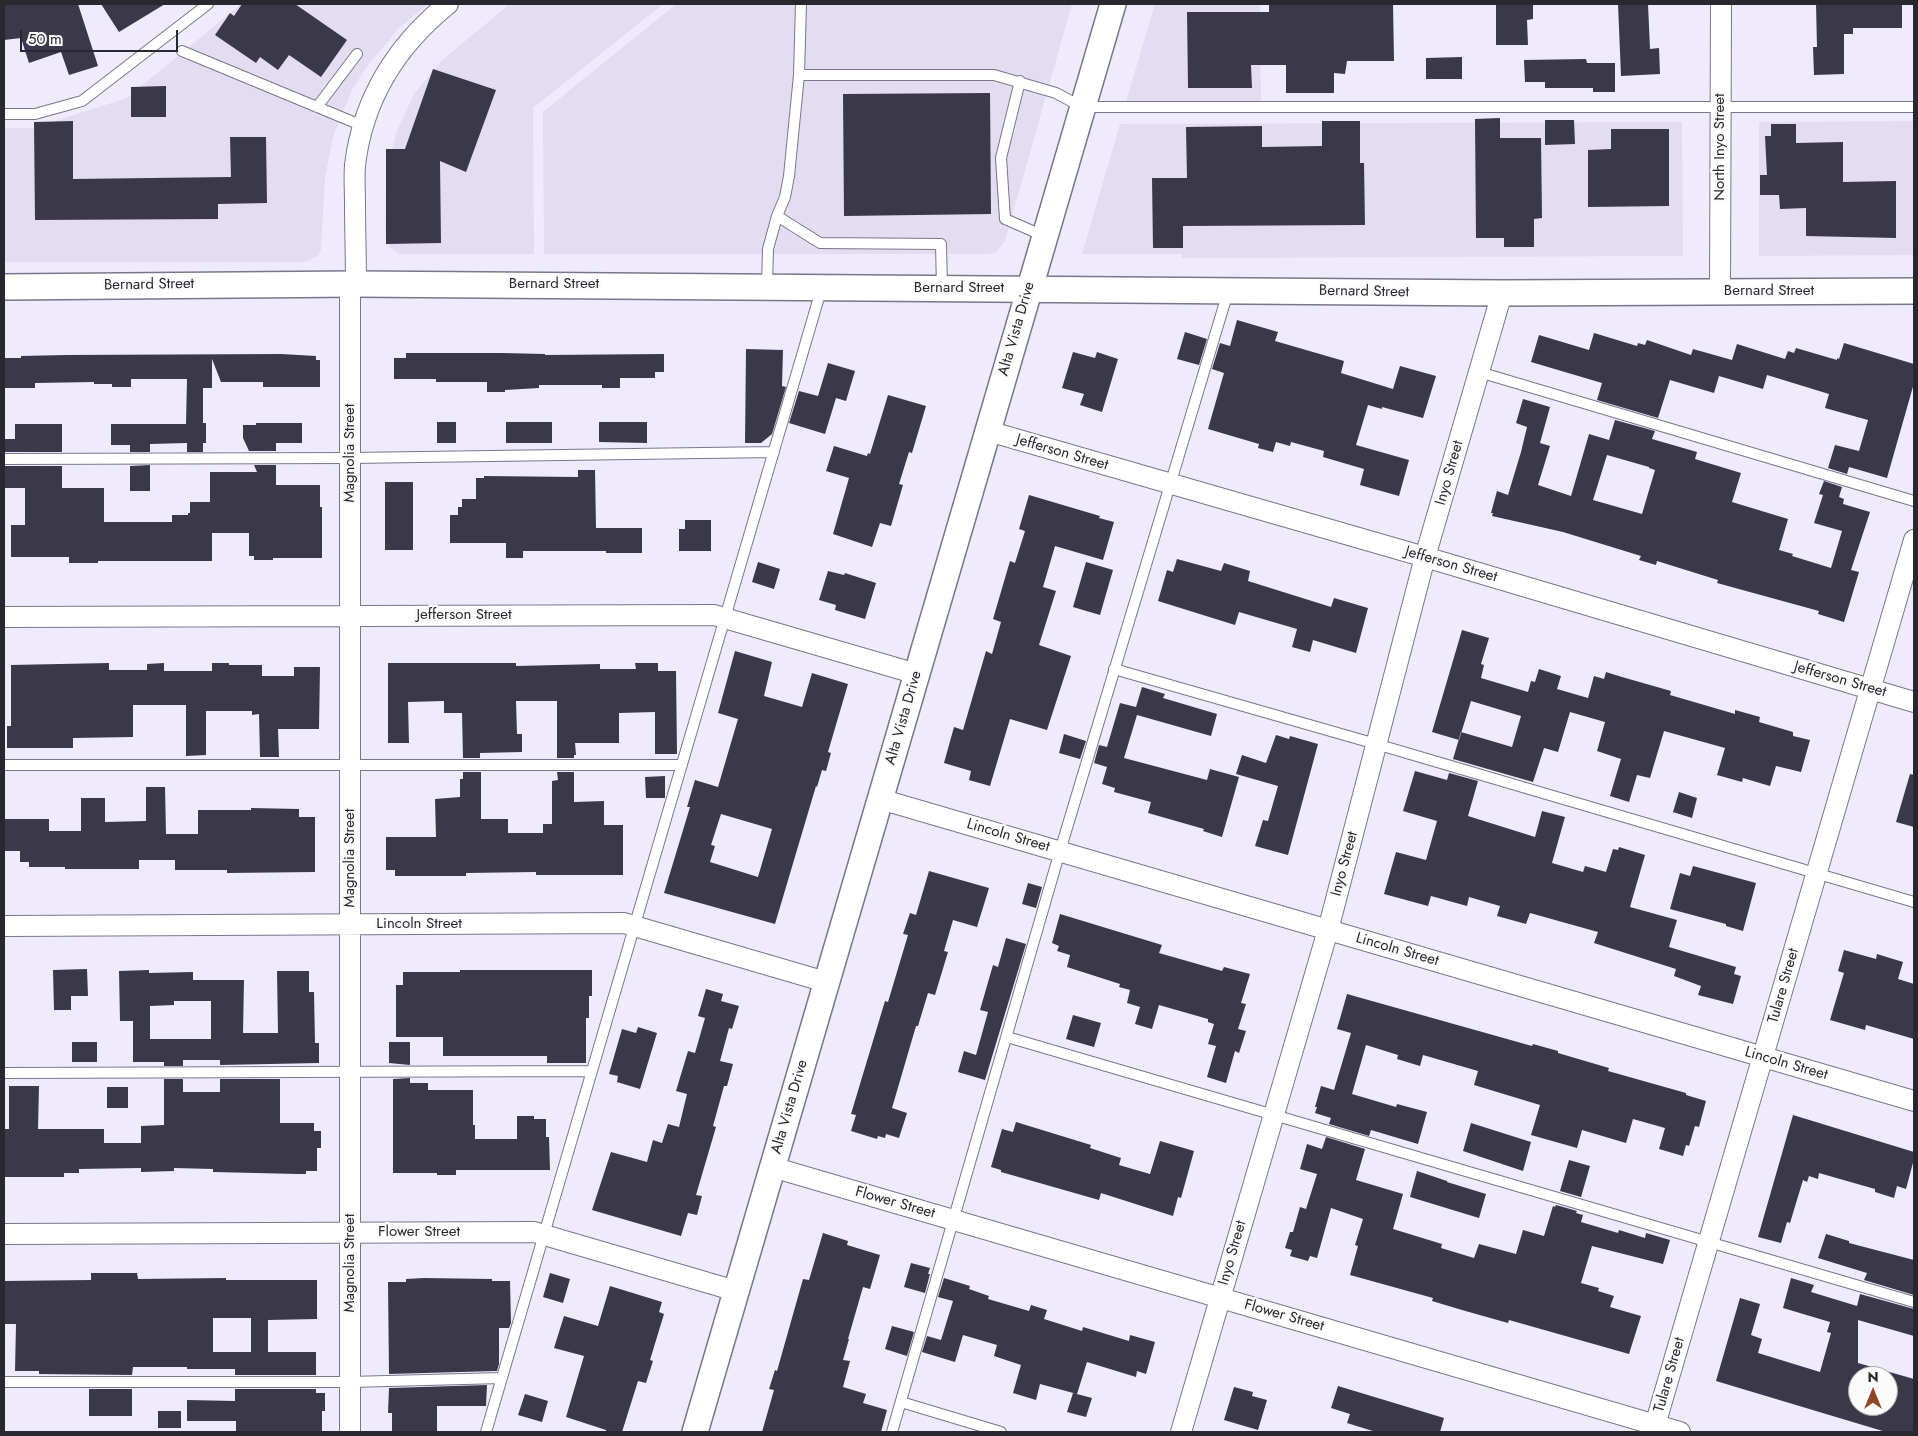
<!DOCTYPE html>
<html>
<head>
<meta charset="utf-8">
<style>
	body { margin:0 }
	#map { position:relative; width:1918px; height:1436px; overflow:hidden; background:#efebfd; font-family:Jost,sans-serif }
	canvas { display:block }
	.frame { position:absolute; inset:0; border:5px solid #292830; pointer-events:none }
	.north { position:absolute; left:1848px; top:1366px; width:50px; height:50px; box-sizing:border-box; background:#fbfbfb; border:1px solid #a7a7aa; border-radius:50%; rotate:0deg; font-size:14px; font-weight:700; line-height:20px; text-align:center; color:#292830 }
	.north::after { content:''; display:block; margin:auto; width:18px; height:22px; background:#8e4625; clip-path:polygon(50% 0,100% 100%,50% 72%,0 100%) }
	.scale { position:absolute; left:20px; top:30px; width:158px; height:22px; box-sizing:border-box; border:2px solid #292830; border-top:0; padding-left:6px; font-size:15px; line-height:18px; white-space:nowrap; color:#292830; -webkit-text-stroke:4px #fbfbfb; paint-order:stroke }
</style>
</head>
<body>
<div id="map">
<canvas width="1918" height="1436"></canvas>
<div class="frame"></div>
<div class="north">N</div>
<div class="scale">50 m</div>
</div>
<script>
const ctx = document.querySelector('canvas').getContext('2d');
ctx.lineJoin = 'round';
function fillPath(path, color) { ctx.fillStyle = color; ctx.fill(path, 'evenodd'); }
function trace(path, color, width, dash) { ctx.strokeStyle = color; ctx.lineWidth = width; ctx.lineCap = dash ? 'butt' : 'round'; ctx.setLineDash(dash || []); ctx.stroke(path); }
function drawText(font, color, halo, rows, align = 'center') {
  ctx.font = font + ' Jost,sans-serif'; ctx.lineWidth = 5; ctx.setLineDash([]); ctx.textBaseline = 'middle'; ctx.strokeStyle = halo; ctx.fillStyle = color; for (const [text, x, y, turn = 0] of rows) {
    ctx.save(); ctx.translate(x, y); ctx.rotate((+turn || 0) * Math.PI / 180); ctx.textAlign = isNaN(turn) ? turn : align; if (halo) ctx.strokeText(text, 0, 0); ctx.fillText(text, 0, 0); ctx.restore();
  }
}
fillPath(new Path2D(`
	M241,4H428L399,28L365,69L351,92L334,134L325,177L321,250L317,256L305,262H4V128H33L127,98Z
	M510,4H663L533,108L534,254H400L389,247L385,236L386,175L396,133L414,94L441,61Z
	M676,4H1072L1005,241L996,252L989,254H544L543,112Z
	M1155,4H1260L1261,104L1125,105Z
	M1914,121V255L1759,256V122Z
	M1682,122L1683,256L1182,258V254H1082L1120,124Z`), '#e4dcf1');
fillPath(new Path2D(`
	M4,4H78L98,66L69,75L61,52L29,63L21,38L4,40Z
	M101,4H165L119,32Z
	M242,4H295L347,40L321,77L289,55L278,70L260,57L256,63L215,35L230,13L234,16Z
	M1269,4H1393L1394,61H1347L1345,74L1334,73V93H1286V65H1251L1252,88H1188L1187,12H1269Z
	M1496,4H1533V19L1527,20L1528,45H1496Z
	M1618,4H1648L1650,49L1659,48L1660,74L1621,76Z
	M1816,4H1902V28H1853V34H1844V74L1814,75L1813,47H1817Z
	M1462,57V79H1426V58Z
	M1586,59L1587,63H1615V92H1593V88H1545V82H1525L1524,60Z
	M433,69L496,90L466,172L440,161L441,243L386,244V149H405Z
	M166,86V117H131V87Z
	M990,93L991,214L844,216L843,94Z
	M1500,118V138H1541L1542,218L1534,219V247H1504V238H1476L1475,119Z
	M1545,120H1574L1575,144L1545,145Z
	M73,121V179L231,177L230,137H266L267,203L218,204V219L35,220L34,122Z
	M1322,121H1360V163H1364L1365,225L1183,226V248H1153L1152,178H1187L1186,127L1262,126V147L1322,146Z
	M1771,124H1796V143L1843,142V182L1896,181V238L1806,236V208L1780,209L1779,195H1760V175H1767L1765,136H1771Z
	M1611,129H1669V206L1588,207V150L1611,149Z
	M1237,320L1278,332L1275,341L1344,361L1341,373L1393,389L1400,366L1436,376L1423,418L1382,407V409L1368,405L1356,445L1409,460L1399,496L1360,485L1364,469L1323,457L1324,451L1291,442L1290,446L1276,442L1273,452L1258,448L1259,444L1208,429L1224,373L1212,369L1220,343L1230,346Z
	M1185,332L1207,339L1199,365L1177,359Z
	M1594,333L1637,346L1638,343L1645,345L1647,340L1691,355L1693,349L1732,360L1737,344L1785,359L1788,351L1794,353L1796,348L1837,360V358L1839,359L1844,343L1914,364V383L1887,478L1849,467L1847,474L1828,468L1835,445L1859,451L1868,420L1825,408L1829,394L1767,375L1763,389L1719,376L1714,393L1670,380L1658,418L1597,400L1602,383L1531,362L1539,335L1589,350Z
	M746,349L783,350L782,386L786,387L772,434L761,443H745Z
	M1073,352L1095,358L1097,352L1118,359L1102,412L1080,405L1084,394L1062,388Z
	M406,353H502L545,354V355L664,354V372H655V378H620V388H602V385H539V388L505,390V392H487V382H436V379H394V358H406Z
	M281,354L316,356V360H320V387H263V382H221L212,359V388H203V423H206V443H203V452H187V443L150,444V452H130V445H111V424H186L187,379H131V387H112V384H94V382L35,383V388H4V358H21V356L66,355Z
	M828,363L855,371L846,401L836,398L825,434L789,423L799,391L818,396Z
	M888,395L926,406L912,453L909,452L899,484L903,485L891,526L880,523L872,547L833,534L849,478L826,471L834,446L867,456L868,453L870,454Z
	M1523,399L1550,407L1540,443L1550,446L1538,485L1571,496L1589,434L1609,440L1615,420L1655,431L1652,439L1697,452L1695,459L1741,473L1732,502L1788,519L1779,550L1793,554L1792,556L1831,568L1842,531L1814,523L1823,495L1819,494L1824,481L1842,487L1839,497L1844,499L1843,504L1870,512L1851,570L1859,572L1844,622L1818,614L1819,611L1717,583L1718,580L1657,561L1656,565L1639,560L1641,556L1563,532L1492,516L1493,513H1491L1497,491L1508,495L1521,452L1527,427L1516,423ZM1607,455L1649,467V468L1655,470L1642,514L1593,500Z
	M437,422H456V443H437Z
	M506,422H552V443H506Z
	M599,422H647V443L599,442Z
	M256,423H302V443H276V451H249L243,438V425H256Z
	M15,424H62V452H4V439H15Z
	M150,465V491H130V466Z
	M254,465H276V485H320V507H322V558H273V560H254V556H249V533H212V561H98V563H69V557H11V525H25V488H4V466H62V488H104V522H172V515H188V513H190V502H210V472H257Z
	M578,470H595L596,528H642V553H606V551H523V558H506V543H450V515H458V507H462V499H476V478H484V476L578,477Z
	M385,482H413V550H385Z
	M1029,495L1100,516L1099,518L1114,522L1103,560L1055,546L1043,587L1056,591L1039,645L1071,656L1047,730L1010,719L990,786L969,780L971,771L944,763L954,727L963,730L986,651L992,654L1001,622L993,619L1010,561L1015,563L1025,531L1019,529Z
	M685,520H711V551H679V529H685Z
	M1177,559L1221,571L1224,563L1250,571L1248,581L1331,607L1334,598L1368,608L1356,653L1313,640L1310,652L1292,647L1297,629L1239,612L1235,625L1158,601L1167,570L1173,572Z
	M758,562L780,569L774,589L752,582Z
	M1086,562L1113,570L1100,615L1073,607Z
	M828,571L844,575L845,573L876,583L865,619L835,610L836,605L819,600Z
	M1462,630L1489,638L1481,664L1484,665L1481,678L1528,692L1531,681L1535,682L1539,669L1561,676L1557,689L1588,698L1594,676L1604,679L1606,672L1622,677L1671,691L1670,695L1735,714V710L1760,717L1759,722L1793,732V736L1810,740L1801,772L1776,766L1770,786L1743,778L1742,782L1717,775L1725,748L1664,731L1650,778L1637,775L1629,802L1610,796L1621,759L1597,751L1605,722L1570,712L1558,752L1544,748L1533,782L1453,759L1461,732L1512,747L1521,716L1471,701L1459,740L1432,732Z
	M735,651L772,662L764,696L802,707L812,673L848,684L828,752L831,753L826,771L822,770L817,787L816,786L775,924L664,893L690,807H687L695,780L718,787L738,719L718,713ZM721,814L772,829L758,877L710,862L715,846L711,845Z
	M109,663V670H147V664L164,663V671H212V663H229V665H262V676H294V667H320L319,729H278L279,757H260L259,714L252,715V711H206V755L186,756V705H133V737L73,738V748H7V726H11V665Z
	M388,663H516V666L600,664V669H636L635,663H658V671H676L677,754H655V712L619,713V743H575L576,755H574V758H557V701H516L517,734H522V752L480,753V758H463L462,713H444V701L408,702L409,743H388Z
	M1142,687L1165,694L1163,698L1217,714L1211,736L1137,715L1124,758L1207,780L1210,769L1239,777L1222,837L1203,831L1204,829L1148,813L1151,802L1114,792L1115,788L1102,784L1107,767L1094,763L1099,745L1107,747L1120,703L1136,707Z
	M1064,734L1086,741L1080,759L1059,753Z
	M1276,735L1289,739L1290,736L1318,744L1288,855L1255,846L1263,820L1268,821L1278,786L1236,774L1242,755L1266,763Z
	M1415,771L1447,780L1449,773L1478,781L1468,816L1535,837L1542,811L1565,817L1552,863L1583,872L1585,866L1606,872L1613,849L1618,850L1619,847L1645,855L1630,907L1677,920L1669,947L1736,967L1734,974L1741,976L1733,1004L1698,995L1701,986L1674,976L1676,969L1594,943L1598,932L1530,913L1526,924L1497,916L1500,906L1469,897L1467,906L1431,896L1428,906L1384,894L1396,852L1426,860L1437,821L1403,811Z
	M463,772H481V819H508V833H543V824H552V781L558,780L557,772H574V802L604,801V825H623V875H536V872L466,873V876H395V870H386V837H436L435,799L460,797V779H463Z
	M1910,774L1914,775V827L1896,822Z
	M665,776V798H646L645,777Z
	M146,787H165L166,834H198V810H251V808L299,809V817H315V872L227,873V870H175V860H139V869H65V867H29V862H20V851H4V819H49V831H81V798H105V822L146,821Z
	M1679,792L1697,798L1692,818L1673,812Z
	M1693,866L1756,883L1743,931L1726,926V924L1670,909L1680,873L1690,876Z
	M929,871L989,888L977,927L953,920L944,951L948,952L935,995L928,993L918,1026H916L892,1108L907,1113L899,1138L886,1134L885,1138L878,1136L877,1139L851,1131L856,1115L851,1114L885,1001L888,1002L908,935L903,934L910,913L916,915Z
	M1028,883L1042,887L1036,908L1022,904Z
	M1060,914L1162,945L1159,953L1222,971L1224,967L1250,974L1241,1003L1246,1004L1238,1029L1246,1031L1239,1053L1235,1051L1226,1083L1207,1077L1216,1046L1208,1044L1214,1024L1208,1022V1019L1159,1005L1152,1029L1135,1024L1140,1007L1127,1003L1130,990L1119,987L1120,984L1067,967L1070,955L1057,951L1059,946L1052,943Z
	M1006,938L1026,944L985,1080L958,1072L964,1051L976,1055L988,1012L980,1010L993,965L998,967Z
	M1844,950L1876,959L1877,954L1903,962L1898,979L1914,984V1039L1866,1025L1865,1030L1830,1020L1844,973L1838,971Z
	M87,969L88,996H71V1010H54L53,970Z
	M149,970V973L193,972V980H244L243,1033H278L277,971H309V992H314L315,1043H319V1063L220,1065V1060H183V1066H164V1062H133V1021H120L119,971ZM174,1001H211V1039H150V1006L174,1005Z
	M460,970H592V996H589V1018H586V1063H547V1056H443V1037H396V985H403V972H460Z
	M706,989L723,994L721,1001L739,1006L732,1029L729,1028L720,1061L733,1064L727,1086H724L713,1126L716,1127L696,1195L702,1196L697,1215L688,1213L681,1236L592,1210L611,1152L647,1162L653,1140L662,1143L668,1124L679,1127L687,1094L676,1091L688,1051L695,1053L705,1018L698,1016Z
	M1347,994L1532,1046L1533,1044L1558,1051V1053L1609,1068L1608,1071L1686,1093V1095L1706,1101L1699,1127L1695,1126L1689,1146L1686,1145L1683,1156L1659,1149L1665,1128L1633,1119L1626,1143L1582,1130L1577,1148L1531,1135L1540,1105L1474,1085L1478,1071L1423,1055L1420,1066L1397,1059L1398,1055L1366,1045L1352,1094L1396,1107L1397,1104L1427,1112L1418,1144L1371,1130L1369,1136L1329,1124L1331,1118L1315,1113L1317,1107H1315L1321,1086L1334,1090L1351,1033L1337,1029Z
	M1073,1015L1101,1023L1094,1047L1066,1039Z
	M638,1027L657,1033L640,1089L617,1082L618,1076L609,1074L622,1029L636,1033Z
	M72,1042H97V1062H72Z
	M389,1042H410V1065L389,1063Z
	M410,1078V1083H428V1090H473V1125H475V1139H517V1116H534V1119H546V1137H549L550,1170H456V1175H437V1173H393V1079Z
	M164,1079H183V1092H220V1079H280V1123H314V1131H321V1148H317V1171H306V1174H298L213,1172V1169L174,1168V1171L141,1172V1168L79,1169V1173H64V1177H4V1129H9V1086H39L38,1129H104V1143H141V1126L164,1125Z
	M107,1087H128V1108H107Z
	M1793,1115L1914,1152V1159L1906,1189L1897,1186L1894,1198L1875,1192V1189L1819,1173L1818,1179L1809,1176L1807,1182L1803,1180L1790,1223L1787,1222L1781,1243L1758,1237Z
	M1016,1122L1091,1145L1090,1148L1121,1158L1119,1165L1150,1174L1160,1141L1194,1151L1181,1198L1178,1197L1173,1216L1101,1193L1099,1200L1001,1172V1170L991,1167L1002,1129L1013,1132Z
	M1471,1123L1531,1142L1523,1171L1463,1151Z
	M1326,1137L1365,1149L1356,1180L1403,1194L1393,1229L1442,1244L1441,1248L1474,1258L1479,1244L1516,1254L1523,1230L1544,1236L1553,1206L1555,1207L1556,1205L1577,1211L1576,1213L1583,1215L1581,1222L1618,1233L1619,1230L1645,1238L1646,1233L1670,1240L1663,1264L1592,1246L1581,1283L1599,1288L1598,1291L1614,1296L1610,1307L1641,1316L1629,1354L1509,1320L1508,1323L1462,1310L1432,1301L1433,1298L1350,1275L1358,1246L1355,1245L1363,1219L1331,1208L1317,1258L1310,1256L1308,1261L1290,1256L1292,1250L1285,1248L1290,1232H1293L1300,1207L1306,1209L1317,1174L1300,1169L1307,1144L1322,1149Z
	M1569,1160L1590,1166L1581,1197L1560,1191Z
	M1417,1171L1447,1181V1182L1486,1194L1479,1218L1410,1197Z
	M823,1233L848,1241L847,1245L880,1255L870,1289L863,1287L848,1339H849L843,1360L850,1361L843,1387L866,1394L863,1403L887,1410L881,1432H762L774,1390L769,1389L775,1370L777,1371L803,1279L809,1280Z
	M1826,1234L1849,1241V1243L1914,1260V1295L1864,1280L1867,1273L1818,1258Z
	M911,1263L930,1268L928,1274H930L925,1293L904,1287Z
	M91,1273H137L138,1279L226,1278V1280H317V1319L268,1320V1352H316V1375H235V1369H187V1367H133L132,1375L39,1374V1371H15L16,1324H4V1281L91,1280ZM213,1318H251V1352H213Z
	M550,1273L570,1279L563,1303L543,1297Z
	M424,1278L492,1279V1281H510L511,1323L509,1328H499V1364L497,1371L389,1374L388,1282H406V1279Z
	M944,1278L970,1286L969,1289L989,1296L988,1299L1029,1311L1031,1305L1047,1310L1044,1319L1082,1331L1083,1327L1129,1341L1130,1335L1155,1342L1146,1374L1137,1371L1136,1377L1087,1362L1077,1394L1040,1384L1036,1400L1013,1393L1021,1365L994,1356L997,1345L963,1335L955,1362L922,1352L927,1336L941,1340L953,1301L938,1297Z
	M1791,1278L1814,1285L1811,1292L1857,1306L1860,1294L1914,1309V1336L1858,1320V1363L1914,1379V1432H1886L1716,1381L1740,1298L1760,1304L1751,1335L1762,1339L1758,1353L1820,1372L1831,1333L1827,1332L1830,1322L1783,1308ZM1858,1376H1888V1406H1858Z
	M610,1286L662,1302L659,1312L664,1314L650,1360L653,1361L646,1383L638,1381L622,1432H606V1430L566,1417L584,1356L554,1348L564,1316L598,1326Z
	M892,1326L914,1332L907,1356L885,1349Z
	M487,1385L486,1406H437V1432H392V1413H388L389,1388Z
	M1338,1386L1444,1418L1440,1432H1376L1347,1423L1350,1414L1331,1408Z
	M1234,1387L1253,1392L1252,1396L1267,1400L1258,1430L1224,1420Z
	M89,1389H132V1416H89Z
	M235,1389H316V1393H325V1411H322V1432H236V1421H187V1400L235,1401Z
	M1073,1393L1092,1398L1086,1417L1067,1412Z
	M525,1394L548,1401L542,1422L518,1415Z
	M158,1411H181V1428H158Z`), '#3b384a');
const service = new Path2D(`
	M182,51L363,126
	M799,75L801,4
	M1020,81L1001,158L1005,219L1044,236
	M317,107L357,54
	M4,114H35L82,101L208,4
	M777,216L820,243L941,244L942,288
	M767,286L768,249L777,216L785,197L789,176L799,75H994L1056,93L1082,107H1914
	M1479,372L1914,501
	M4,459L350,458L774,452
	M1114,669L1376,744L1914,902
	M4,765H682
	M1007,1037L1914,1302
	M4,1073L592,1071
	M4,1382H350L502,1378
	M901,1402L1001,1432
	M486,1432L822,287
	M892,1432L1060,851L1228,292`);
const minor = new Path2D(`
	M350,284V1432
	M356,284C356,257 355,230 355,203C355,190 354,177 355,165C363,99 397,45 448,4
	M1720,291L1721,4
	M988,431L1425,557L1914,702
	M4,617L714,615L917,674
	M880,799L1914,1101
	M4,926L624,923L826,982
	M772,1167L1680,1432
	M4,1234L534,1232L736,1291
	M1181,1432L1328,930L1425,557L1502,293
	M1653,1432L1914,540`);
const tertiary = new Path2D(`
	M4,287L356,284L1502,293L1914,291
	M695,1432L1113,4`);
trace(service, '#7a7689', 12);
trace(minor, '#7a7689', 22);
trace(tertiary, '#7a7689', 28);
trace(service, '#fff', 10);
trace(minor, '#fff', 20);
trace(tertiary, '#fff', 25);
drawText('15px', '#292830', '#fbfbfb', [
	["North Inyo Street",1720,147,-90],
	["Bernard Street",554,284],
	["Bernard Street",149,285,-1],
	["Bernard Street",959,288],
	["Bernard Street",1769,291],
	["Bernard Street",1364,292,1],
	["Alta Vista Drive",1017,329,-74],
	["Magnolia Street",350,453,-90],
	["Jefferson Street",1062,453,16],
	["Inyo Street",1450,473,-74],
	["Jefferson Street",1451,565,16],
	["Jefferson Street",464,615],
	["Jefferson Street",1840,680,16],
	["Alta Vista Drive",904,718,-74],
	["Lincoln Street",1008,836,16],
	["Magnolia Street",350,858,-90],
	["Inyo Street",1345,864,-75],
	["Lincoln Street",419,924],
	["Lincoln Street",1397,950,16],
	["Tulare Street",1784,986,-74],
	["Lincoln Street",1786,1064,16],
	["Alta Vista Drive",790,1107,-74],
	["Flower Street",895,1203,16],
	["Flower Street",419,1232],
	["Inyo Street",1233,1253,-74],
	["Magnolia Street",350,1263,-90],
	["Flower Street",1284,1316,16],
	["Tulare Street",1670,1375,-74]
]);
</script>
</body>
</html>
